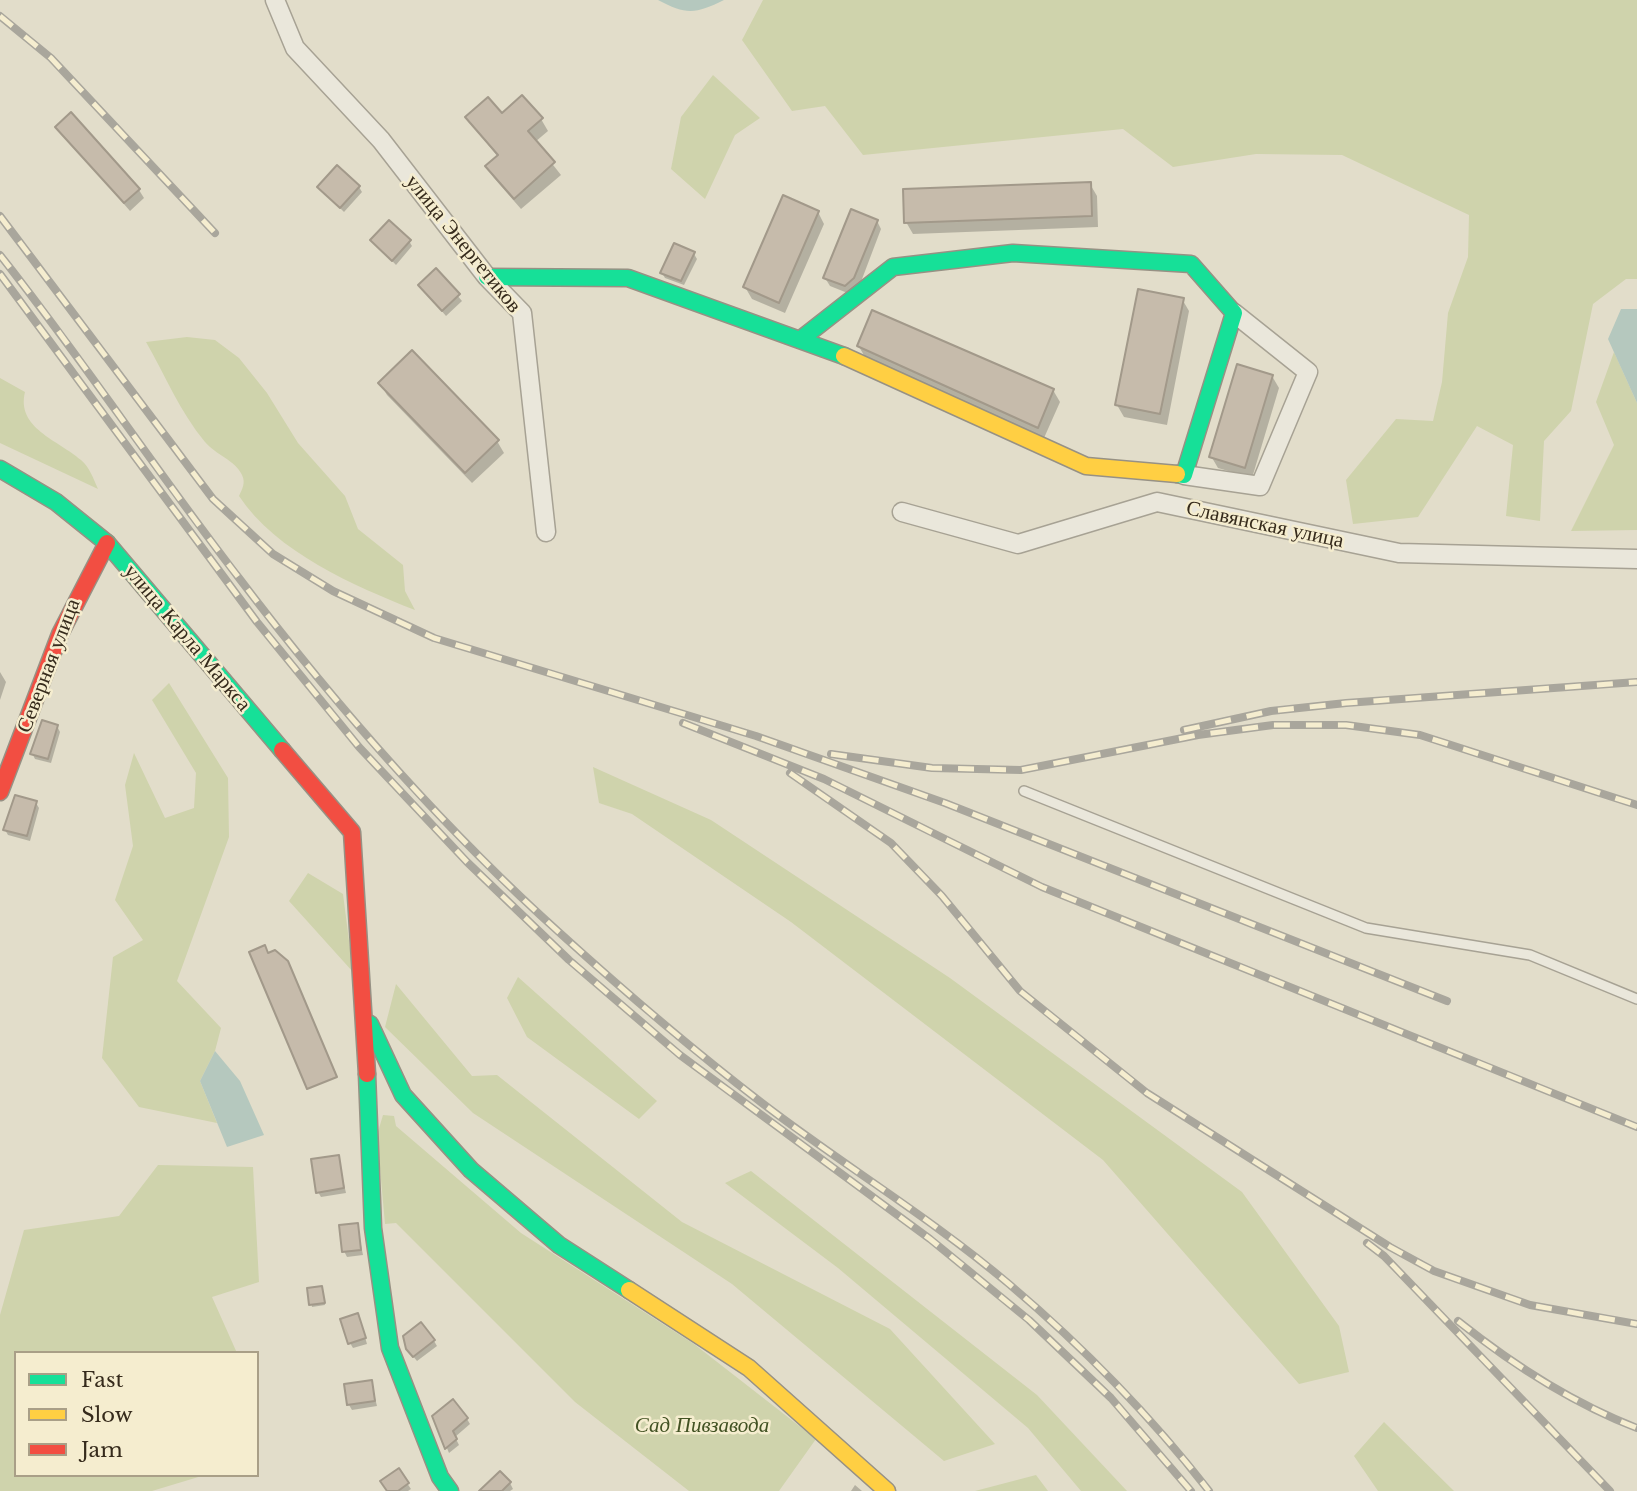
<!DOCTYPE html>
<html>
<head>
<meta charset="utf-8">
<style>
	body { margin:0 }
	#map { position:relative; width:1637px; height:1491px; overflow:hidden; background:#e2ddca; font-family:"Libre Baskerville",serif }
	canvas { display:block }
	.legend { position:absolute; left:14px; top:1351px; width:245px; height:126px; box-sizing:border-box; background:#f5edcf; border:2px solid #a99f87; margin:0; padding:9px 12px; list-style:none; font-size:21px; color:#362b1c }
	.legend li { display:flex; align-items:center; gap:14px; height:35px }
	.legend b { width:35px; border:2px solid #a99f87 }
</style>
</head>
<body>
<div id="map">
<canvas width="1637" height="1491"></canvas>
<ul class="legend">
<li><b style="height:9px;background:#16e098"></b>Fast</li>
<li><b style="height:9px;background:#ffcf43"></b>Slow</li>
<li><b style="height:9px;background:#f24e42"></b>Jam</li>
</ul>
</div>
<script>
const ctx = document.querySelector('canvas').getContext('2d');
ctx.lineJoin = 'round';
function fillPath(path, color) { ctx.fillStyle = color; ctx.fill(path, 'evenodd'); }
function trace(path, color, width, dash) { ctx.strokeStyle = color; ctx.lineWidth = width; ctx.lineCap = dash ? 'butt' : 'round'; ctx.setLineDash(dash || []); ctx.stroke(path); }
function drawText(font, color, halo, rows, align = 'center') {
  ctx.font = font + ' "Libre Baskerville",serif'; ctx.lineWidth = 5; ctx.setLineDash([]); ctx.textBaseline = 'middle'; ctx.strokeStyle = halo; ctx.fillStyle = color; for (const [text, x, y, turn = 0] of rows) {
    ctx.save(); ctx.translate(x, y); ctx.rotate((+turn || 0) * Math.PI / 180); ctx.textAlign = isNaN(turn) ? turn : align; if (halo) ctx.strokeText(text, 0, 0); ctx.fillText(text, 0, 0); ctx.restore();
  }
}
fillPath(new Path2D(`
	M763,0H1637V279H1626L1593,304L1571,411L1544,441L1540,521L1506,516L1513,445L1477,426L1418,517L1353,524L1346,480L1396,419L1433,421L1442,382L1448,313L1468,257L1469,215L1342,155L1256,154L1173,167L1123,129L863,155L825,106L792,111L742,40Z
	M713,75L760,118L735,135L705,199L671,169L681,117Z
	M187,337L215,340L239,358L267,393L298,443L345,496L358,529L403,565L405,591L415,610C354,586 276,552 239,496C242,489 246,483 242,475C235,460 216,455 205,442C180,412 165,375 146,342Z
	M1614,352L1637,403V530L1571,531L1614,445L1596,402Z
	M0,378L25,392C16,428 58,440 81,460C90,468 93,478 98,489L0,443Z
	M169,683L228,778L229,837L177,981L221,1028L215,1051L200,1081L217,1123L139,1107L102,1058L113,957L143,940L115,900L133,846L125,785L134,753L165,818L194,808L196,773L152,700Z
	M593,767L711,820L950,978L1242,1192L1339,1326L1349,1372L1299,1384L1103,1160L791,922L632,814L599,803Z
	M308,873L343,894L353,972L289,901Z
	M518,977L657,1101L639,1119L527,1037L507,998Z
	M396,984L472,1076L497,1075L682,1222L890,1329L995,1444L944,1461L732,1284L473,1113L385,1027Z
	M383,1115L394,1116L396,1126L521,1233L694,1344L816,1439L779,1491H689L575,1402L396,1223L385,1224L377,1135Z
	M158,1165L253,1167L259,1282L212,1297L237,1353H16V1475H205L152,1491H0V1315L24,1230L119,1216Z
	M751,1171L1037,1395L1127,1491H1081L1028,1428L838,1268L725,1183Z
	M1384,1422L1454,1491H1378L1354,1456Z
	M1036,1475L1048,1491H975Z`), '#cfd3ac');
fillPath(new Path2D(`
	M658,0H724C696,14 686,15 658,0Z
	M1621,309H1637V403L1608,339Z
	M215,1051L240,1081L264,1135L227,1147L200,1081Z`), '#b5c8be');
fillPath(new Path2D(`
	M502,115L541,119L548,131L535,142L561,175L521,209L494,178L487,167L498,157L467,118Z
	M57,127L139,190L144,198L130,211Z
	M1090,184L1097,196L1098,227L913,234L906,222Z
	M359,187L362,192L344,212L320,188Z
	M818,212L824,224L785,313L752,299L745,287Z
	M877,221L881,229L859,287L850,294L830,286L825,278Z
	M372,240L409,241L412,246L396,265Z
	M694,254L697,259L684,285L665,278L662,273Z
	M436,270L462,301L446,316L420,286Z
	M1182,299L1189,311L1167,425L1124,417L1117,405Z
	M858,345L1053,390L1060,402L1044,438L865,357Z
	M1272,376L1279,388L1252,478L1218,468L1211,456Z
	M380,383L497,441L504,453L472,483L387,395Z
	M0,672L6,682L0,700Z
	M57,726L60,732L51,763L35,759L32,753Z
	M36,803L39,808L30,841L8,835L5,830Z
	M338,1157L346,1193L321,1197L318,1192Z
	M357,1225L363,1255L347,1257L344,1251Z
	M309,1289H322L325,1305L312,1307Z
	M360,1320L367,1344L353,1348L350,1343Z
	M434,1341L437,1346L417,1361L412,1355Z
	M371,1382L377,1406L352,1410L349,1405Z
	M434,1417L467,1419L470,1424L455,1437L459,1445L449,1453Z
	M398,1470L411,1489L408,1491H389Z
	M510,1483L513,1489L510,1491H487Z
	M855,1485L862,1491H851Z`), '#0003');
const building = new Path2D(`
	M522,95L543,118L528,131L555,162L514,199L485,166L498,155L465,117L488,97L502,113Z
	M71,112L140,189L124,203L55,127Z
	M337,165L360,186L340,208L317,187Z
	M1091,182L1092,216L904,223L903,189Z
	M783,195L819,211L779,303L743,287Z
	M851,209L878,220L854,278L845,286L823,278Z
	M389,220L411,240L392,261L370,240Z
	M674,243L695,252L681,281L660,273Z
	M436,268L460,294L442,311L418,285Z
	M1138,289L1184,298L1160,414L1115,405Z
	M872,310L1054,389L1038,428L857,346Z
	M412,350L499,440L465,473L378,383Z
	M1237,364L1273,375L1245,468L1209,457Z
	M42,720L58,725L48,759L30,754Z
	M15,795L37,801L27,836L3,830Z
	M265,945L268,953L275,950L288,961L337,1077L307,1089L249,952Z
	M339,1155L344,1188L316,1193L311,1159Z
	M358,1223L361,1250L342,1252L339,1225Z
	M322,1286L325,1303L309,1305L307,1288Z
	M358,1313L366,1338L348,1344L340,1319Z
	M421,1322L435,1340L413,1357L406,1349L403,1336Z
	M372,1380L375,1401L347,1405L344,1384Z
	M453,1399L468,1418L453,1431L457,1439L445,1449L432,1416Z
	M399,1468L409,1483L398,1491H387L380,1481Z
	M500,1471L511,1482L502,1491H479Z`);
fillPath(building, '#c6bbab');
trace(building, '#a2998a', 2);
const lane = new Path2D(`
	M1024,791L1366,928L1530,955L1637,999`);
const street = new Path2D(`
	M275,0L295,48L381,140L487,277L522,313L546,532
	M1184,475L1260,486L1308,372L1234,313
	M902,512L1018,544L1157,502L1399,553L1637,559`);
const fast = new Path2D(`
	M487,277L628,278L844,356
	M801,339L893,267L1013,253L1191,264L1234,313L1184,475L1177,474
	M0,469L56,502L107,543L282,750
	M370,1024L403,1095L471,1170L559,1245L629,1290
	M367,1074L373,1228L390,1348L440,1477L450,1491`);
const slow = new Path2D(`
	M844,356L1086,466L1177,474
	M629,1290L749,1368L887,1491`);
const jam = new Path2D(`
	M282,750L352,832L367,1074
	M0,792L60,634L107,543`);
trace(lane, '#a7a294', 12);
trace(street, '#a7a294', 21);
trace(fast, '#979184', 19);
trace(slow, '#979184', 19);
trace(jam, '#979184', 19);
trace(lane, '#eae7db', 9);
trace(street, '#eae7db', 18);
trace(fast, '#16e098', 16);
trace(slow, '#ffcf43', 16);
trace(jam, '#f24e42', 16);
const rail = new Path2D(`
	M0,16L51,58L215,233
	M0,216L213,499L273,554L333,591L434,638L756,736L945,803L1447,1001
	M0,255C83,360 157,472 239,578C336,706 442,827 561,934C626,993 693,1050 762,1103C843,1165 931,1218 1009,1284C1082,1346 1150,1415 1209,1491
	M0,274L257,622L359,747L467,862L569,960L680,1055L930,1239L1029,1320L1111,1398L1191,1491
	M683,723L824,779L1042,887L1637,1127
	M1184,730L1271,711L1346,703L1637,682
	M831,754L932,768L1021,770L1198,735L1273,725H1346L1420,735L1637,805
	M790,773L891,843L942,896L1020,991L1147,1093L1390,1247L1434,1271L1530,1305L1637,1324
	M1367,1243L1384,1256L1610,1491
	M1458,1321C1512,1364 1572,1403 1637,1428`);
trace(rail, '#a9a69c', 8);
trace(rail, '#f5edcf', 5, [16]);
drawText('21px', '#362b1c', '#f5edcf', [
	["улица Энергетиков",463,244,51],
	["Славянская улица",1265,525,12],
	["улица Карла Маркса",187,638,50],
	["Северная улица",49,666,-69]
]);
drawText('italic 21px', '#425223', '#f5edcf', [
	["Сад Пивзавода",702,1426]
]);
</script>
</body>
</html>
